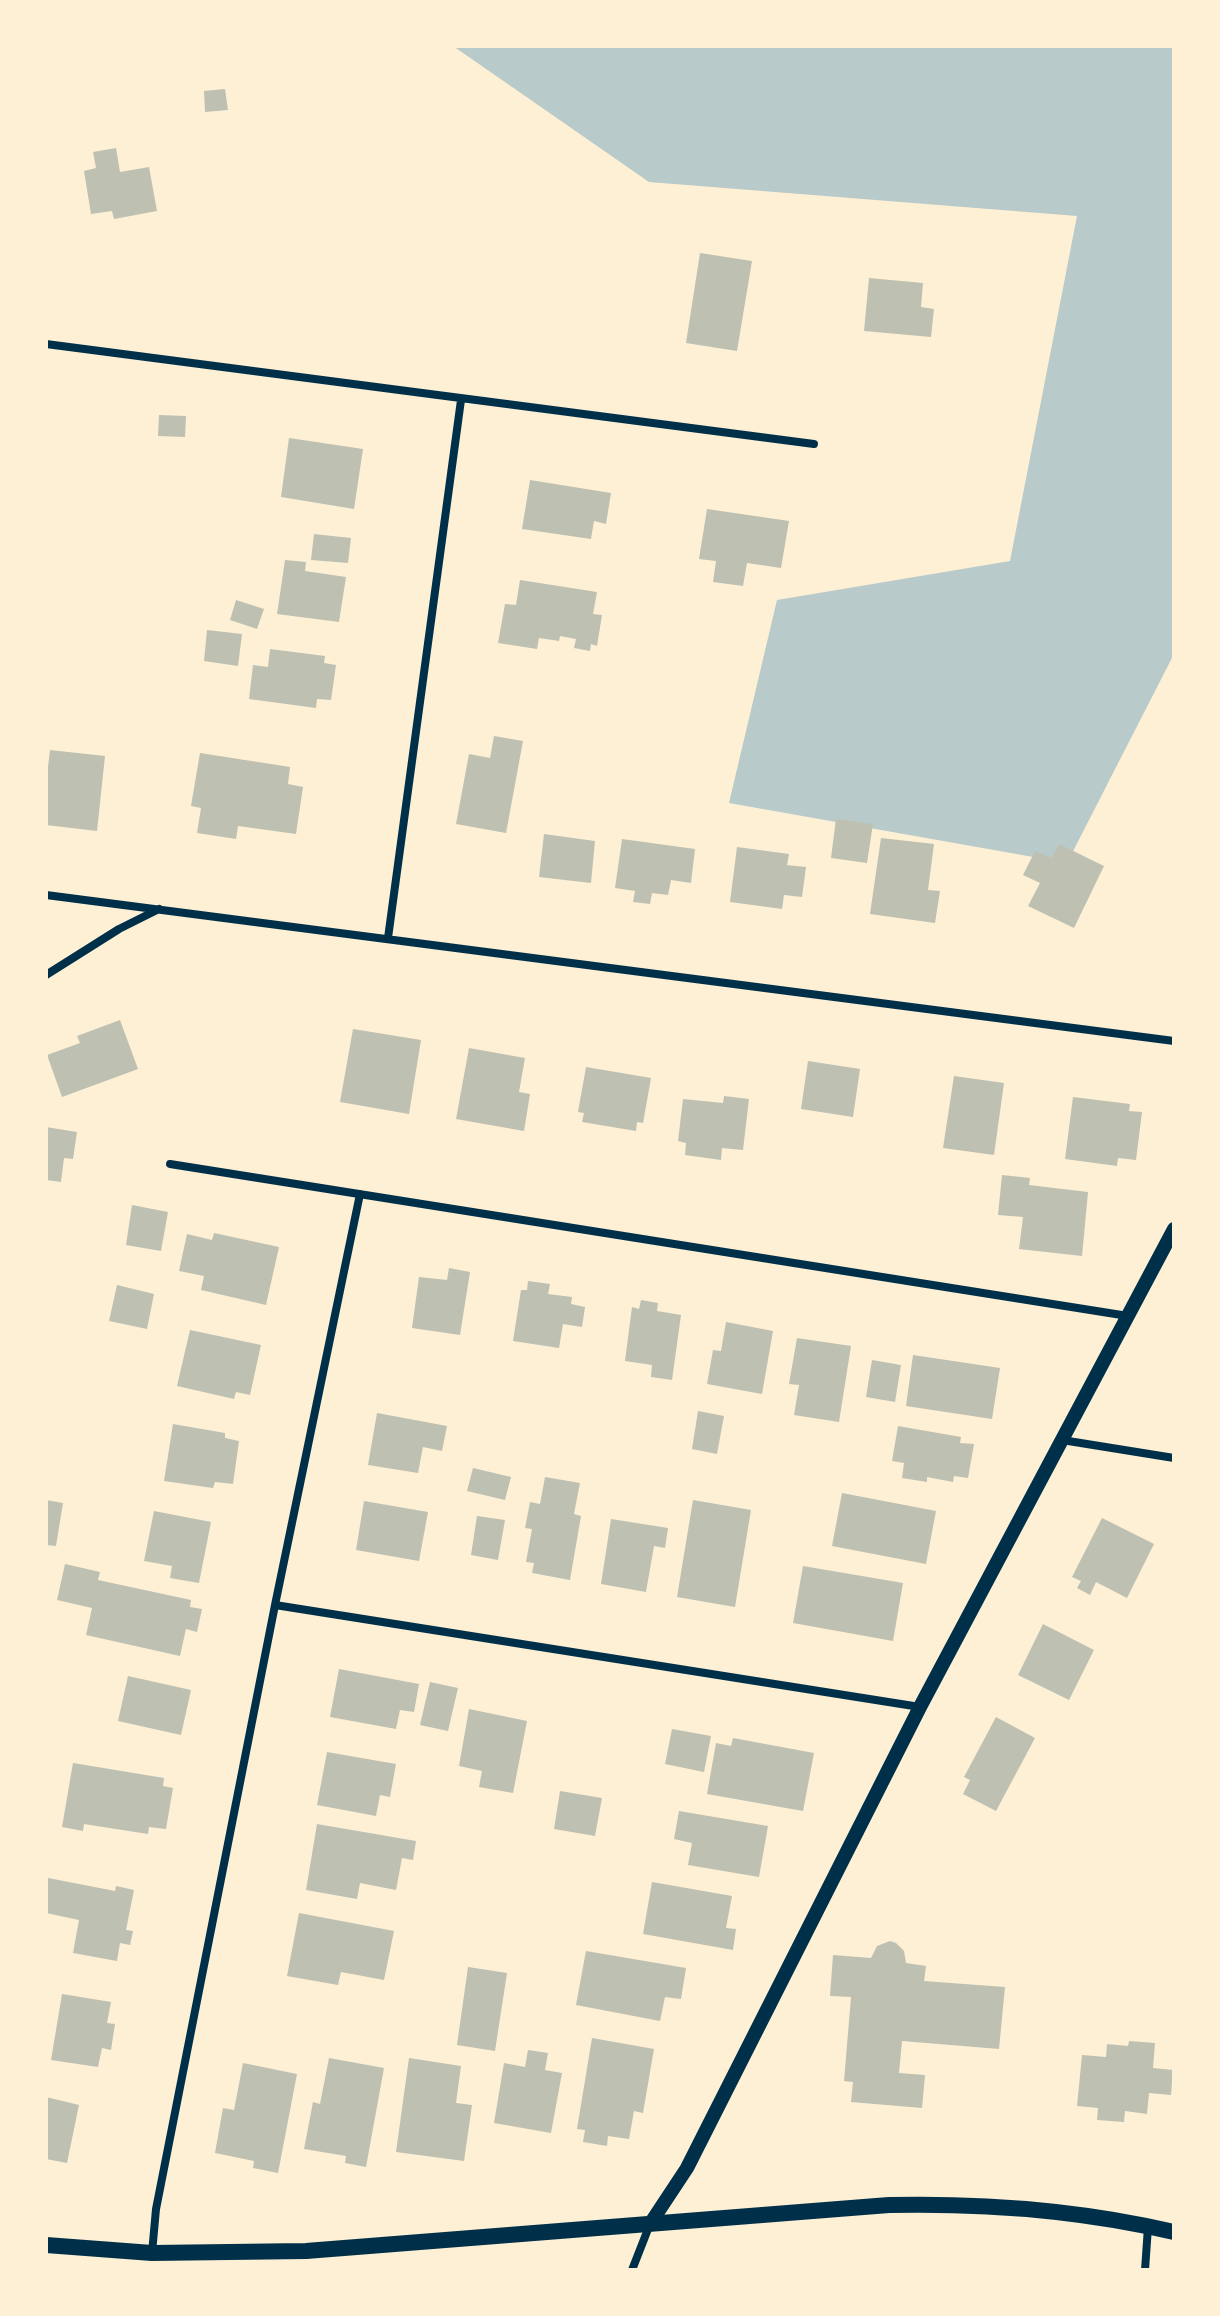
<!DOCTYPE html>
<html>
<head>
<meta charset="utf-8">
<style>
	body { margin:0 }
	#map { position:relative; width:1220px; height:2316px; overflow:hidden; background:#fdf0d5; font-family:Lato,sans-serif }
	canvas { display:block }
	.frame { position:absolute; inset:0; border:48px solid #fdf0d5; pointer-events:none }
</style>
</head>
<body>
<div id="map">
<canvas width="1220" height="2316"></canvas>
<div class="frame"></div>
</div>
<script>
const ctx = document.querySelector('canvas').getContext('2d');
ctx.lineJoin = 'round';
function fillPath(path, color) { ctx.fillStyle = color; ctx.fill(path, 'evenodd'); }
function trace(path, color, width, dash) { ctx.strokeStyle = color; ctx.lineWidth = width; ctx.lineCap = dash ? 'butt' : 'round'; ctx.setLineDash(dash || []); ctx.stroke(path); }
fillPath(new Path2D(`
	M453,46H1174V654L1067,863L729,803L777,600L1010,561L1077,216L649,182Z`), '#b9caca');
fillPath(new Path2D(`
	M225,89L228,110L205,112L204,91Z
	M116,148L120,172L149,167L157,211L114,219L112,211L91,214L84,171L96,168L93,152Z
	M700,253L752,261L737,351L686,343Z
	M869,278L923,283L921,307L934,309L931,337L864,331Z
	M159,415L186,416L185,437L158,436Z
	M289,438L363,449L354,509L281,497Z
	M530,480L611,493L606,524L594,521L591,539L522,529Z
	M707,509L789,521L781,568L747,563L743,586L713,582L716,561L699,559Z
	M314,534L351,538L348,563L311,560Z
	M285,560L306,562L305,571L346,577L339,622L277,614Z
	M520,580L597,592L593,614L602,615L597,646L591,644L590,651L574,648L576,639L560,636L559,641L539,638L537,649L498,643L505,604L516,605Z
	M236,600L264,609L257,629L230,620Z
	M207,630L242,634L238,666L204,661Z
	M270,649L325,656L324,663L336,665L331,700L317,699L316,708L249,699L253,665L268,667Z
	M494,736L523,741L506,833L456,824L469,754L490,758Z
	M50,750L105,756L97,831L46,825V784Z
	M200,753L290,767L288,784L303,787L296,834L238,826L236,839L197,833L201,808L191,806Z
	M836,819L873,824L867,863L831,858Z
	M544,834L595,841L591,883L539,877Z
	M881,838L934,844L928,890L940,891L935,923L870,914Z
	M622,839L695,849L691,883L671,880L668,895L652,893L650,904L633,902L635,891L615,888Z
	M1059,844L1104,866L1074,928L1028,906L1040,883L1023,875L1035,851L1052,858Z
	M737,847L789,854L787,865L806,867L802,897L784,895L782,909L730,902Z
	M120,1020L138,1069L62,1097L47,1055L80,1043L77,1036Z
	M353,1029L421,1040L409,1114L340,1102Z
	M469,1048L525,1058L519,1092L530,1094L524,1131L456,1119Z
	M808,1061L860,1069L853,1117L801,1109Z
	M586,1067L651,1078L643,1123L637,1122L636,1131L582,1122L584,1113L578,1112Z
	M954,1076L1004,1083L994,1155L943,1148Z
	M724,1096L749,1099L743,1150L722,1148L721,1160L685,1155L686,1143L678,1141L683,1099L723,1103Z
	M1073,1097L1130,1104L1129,1111L1142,1112L1136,1160L1118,1158L1117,1166L1065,1159Z
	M46,1127L77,1132L73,1159L64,1158L61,1182L46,1180Z
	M1002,1175L1030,1178L1029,1185L1088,1192L1082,1256L1019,1249L1023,1217L998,1215Z
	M132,1205L168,1212L161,1251L126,1245Z
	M214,1233L279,1247L266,1305L201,1290L204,1276L179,1271L187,1234L212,1240Z
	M449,1268L470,1272L460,1335L412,1328L419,1277L447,1280Z
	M528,1281L550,1284L548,1294L572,1297L571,1304L585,1307L582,1327L563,1324L559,1348L513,1341L521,1290H527Z
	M117,1285L154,1294L147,1329L109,1321Z
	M641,1300L658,1303L657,1311L681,1315L672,1380L651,1377L652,1365L625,1361L632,1307L639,1309Z
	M726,1322L773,1331L762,1394L707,1384L713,1350L721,1351Z
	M190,1330L261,1345L250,1395L236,1392L234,1399L177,1386Z
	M797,1338L851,1346L839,1422L794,1415L799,1385L789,1384Z
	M913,1355L1000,1368L992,1419L906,1406Z
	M872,1360L901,1365L895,1402L866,1397Z
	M698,1411L724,1416L717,1454L692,1449Z
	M377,1413L447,1426L442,1451L423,1447L418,1473L368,1465Z
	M173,1424L225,1433V1438L239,1441L233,1484L215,1482L213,1488L164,1481Z
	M898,1426L961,1437L960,1443L974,1444L968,1478L954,1476L953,1482L927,1477V1482L902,1478L904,1463L892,1461Z
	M473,1468L511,1477L505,1500L467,1491Z
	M545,1477L580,1483L574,1514L581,1516L570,1580L532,1573L534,1563L526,1562L532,1529L525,1528L530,1502L540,1504Z
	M842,1493L936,1511L926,1564L832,1546Z
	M46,1500L63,1503L56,1546L46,1545Z
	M693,1500L751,1510L735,1607L677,1597Z
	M364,1501L428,1512L419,1561L356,1550Z
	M154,1511L211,1522L199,1583L170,1578L172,1566L144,1561Z
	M477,1516L505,1520L498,1560L471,1555Z
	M1102,1518L1154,1544L1127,1598L1096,1582L1090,1595L1077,1588L1081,1581L1072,1577Z
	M611,1519L668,1528L665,1548L654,1546L646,1592L601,1584Z
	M65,1564L100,1572L98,1580L191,1600L190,1607L202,1609L197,1632L186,1629L180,1656L86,1635L92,1608L57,1600Z
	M803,1566L903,1583L893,1641L793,1623Z
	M1043,1624L1094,1650L1069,1700L1018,1675Z
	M339,1669L419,1684L414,1712L400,1710L396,1729L330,1717Z
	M128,1676L191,1690L181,1735L118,1721Z
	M430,1682L458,1688L448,1731L420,1725Z
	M469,1709L527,1721L513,1793L479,1787L482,1771L459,1766Z
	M996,1717L1035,1738L996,1811L963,1794L970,1780L964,1777Z
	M672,1729L711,1736L704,1772L665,1764Z
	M733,1738L814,1753L803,1811L707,1794L716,1743L731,1746Z
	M327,1752L396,1764L390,1797L380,1795L376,1816L317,1805Z
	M73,1763L164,1778L163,1786L173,1788L166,1829L149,1827L148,1834L84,1824L83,1831L62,1827Z
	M560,1791L602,1798L595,1836L554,1829Z
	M679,1811L768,1826L759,1877L688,1865L692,1843L674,1839Z
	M317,1824L416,1841L413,1860L402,1858L396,1890L360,1883L357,1899L306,1890Z
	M48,1878L115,1891L116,1886L134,1890L126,1930L133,1931L130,1945L120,1943L117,1961L73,1953L79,1920L46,1913Z
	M652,1882L732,1896L726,1928L736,1929L733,1950L643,1934Z
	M299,1913L394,1931L384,1980L341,1972L338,1985L287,1976Z
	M890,1941L896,1943L904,1951L906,1963L926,1966L924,1981L1005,1987L999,2049L902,2041L899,2073L925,2075L922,2108L851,2102L853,2082L844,2081L851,1997L830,1996L833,1955L871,1958L877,1946Z
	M586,1951L686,1968L681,1999L665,1997L660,2021L576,2005Z
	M468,1967L507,1973L495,2051L457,2045Z
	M62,1994L111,2002L107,2023L115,2024L111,2050L102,2048L98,2067L51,2060Z
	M592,2038L654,2049L643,2113L634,2111L629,2139L608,2136L607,2146L583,2142L585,2130L577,2129Z
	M1129,2041L1155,2043L1153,2068L1173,2070L1171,2095L1149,2093L1147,2114L1125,2111L1124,2122L1097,2120L1098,2108L1077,2106L1082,2055L1106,2057L1107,2044L1128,2046Z
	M528,2050L548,2053L545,2070L562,2073L551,2133L494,2123L504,2063L525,2067Z
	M329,2058L384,2068L366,2167L345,2163L346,2156L304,2149L313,2102L320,2104Z
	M409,2058L461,2066L456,2103L472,2105L464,2161L396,2152Z
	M243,2063L297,2074L278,2173L253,2168L254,2161L215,2153L223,2108L234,2110Z
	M46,2097L79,2105L67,2163L46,2159Z`), '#bec0b2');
trace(new Path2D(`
	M46,344L814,444
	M46,895L1174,1041
	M388,938L461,400
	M46,975L119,929L159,909
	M170,1164L1128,1316
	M1062,1440L1174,1458
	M275,1605L920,1707
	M152,2253L156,2209L275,1605L360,1194
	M632,2270L650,2224
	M1145,2270L1148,2227`), '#003049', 8);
trace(new Path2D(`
	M650,2224L687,2168L920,1707L1174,1229`), '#003049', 14);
trace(new Path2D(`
	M46,2245L152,2253L306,2251L889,2205C985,2203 1080,2210 1174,2232`), '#003049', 16);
</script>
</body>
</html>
